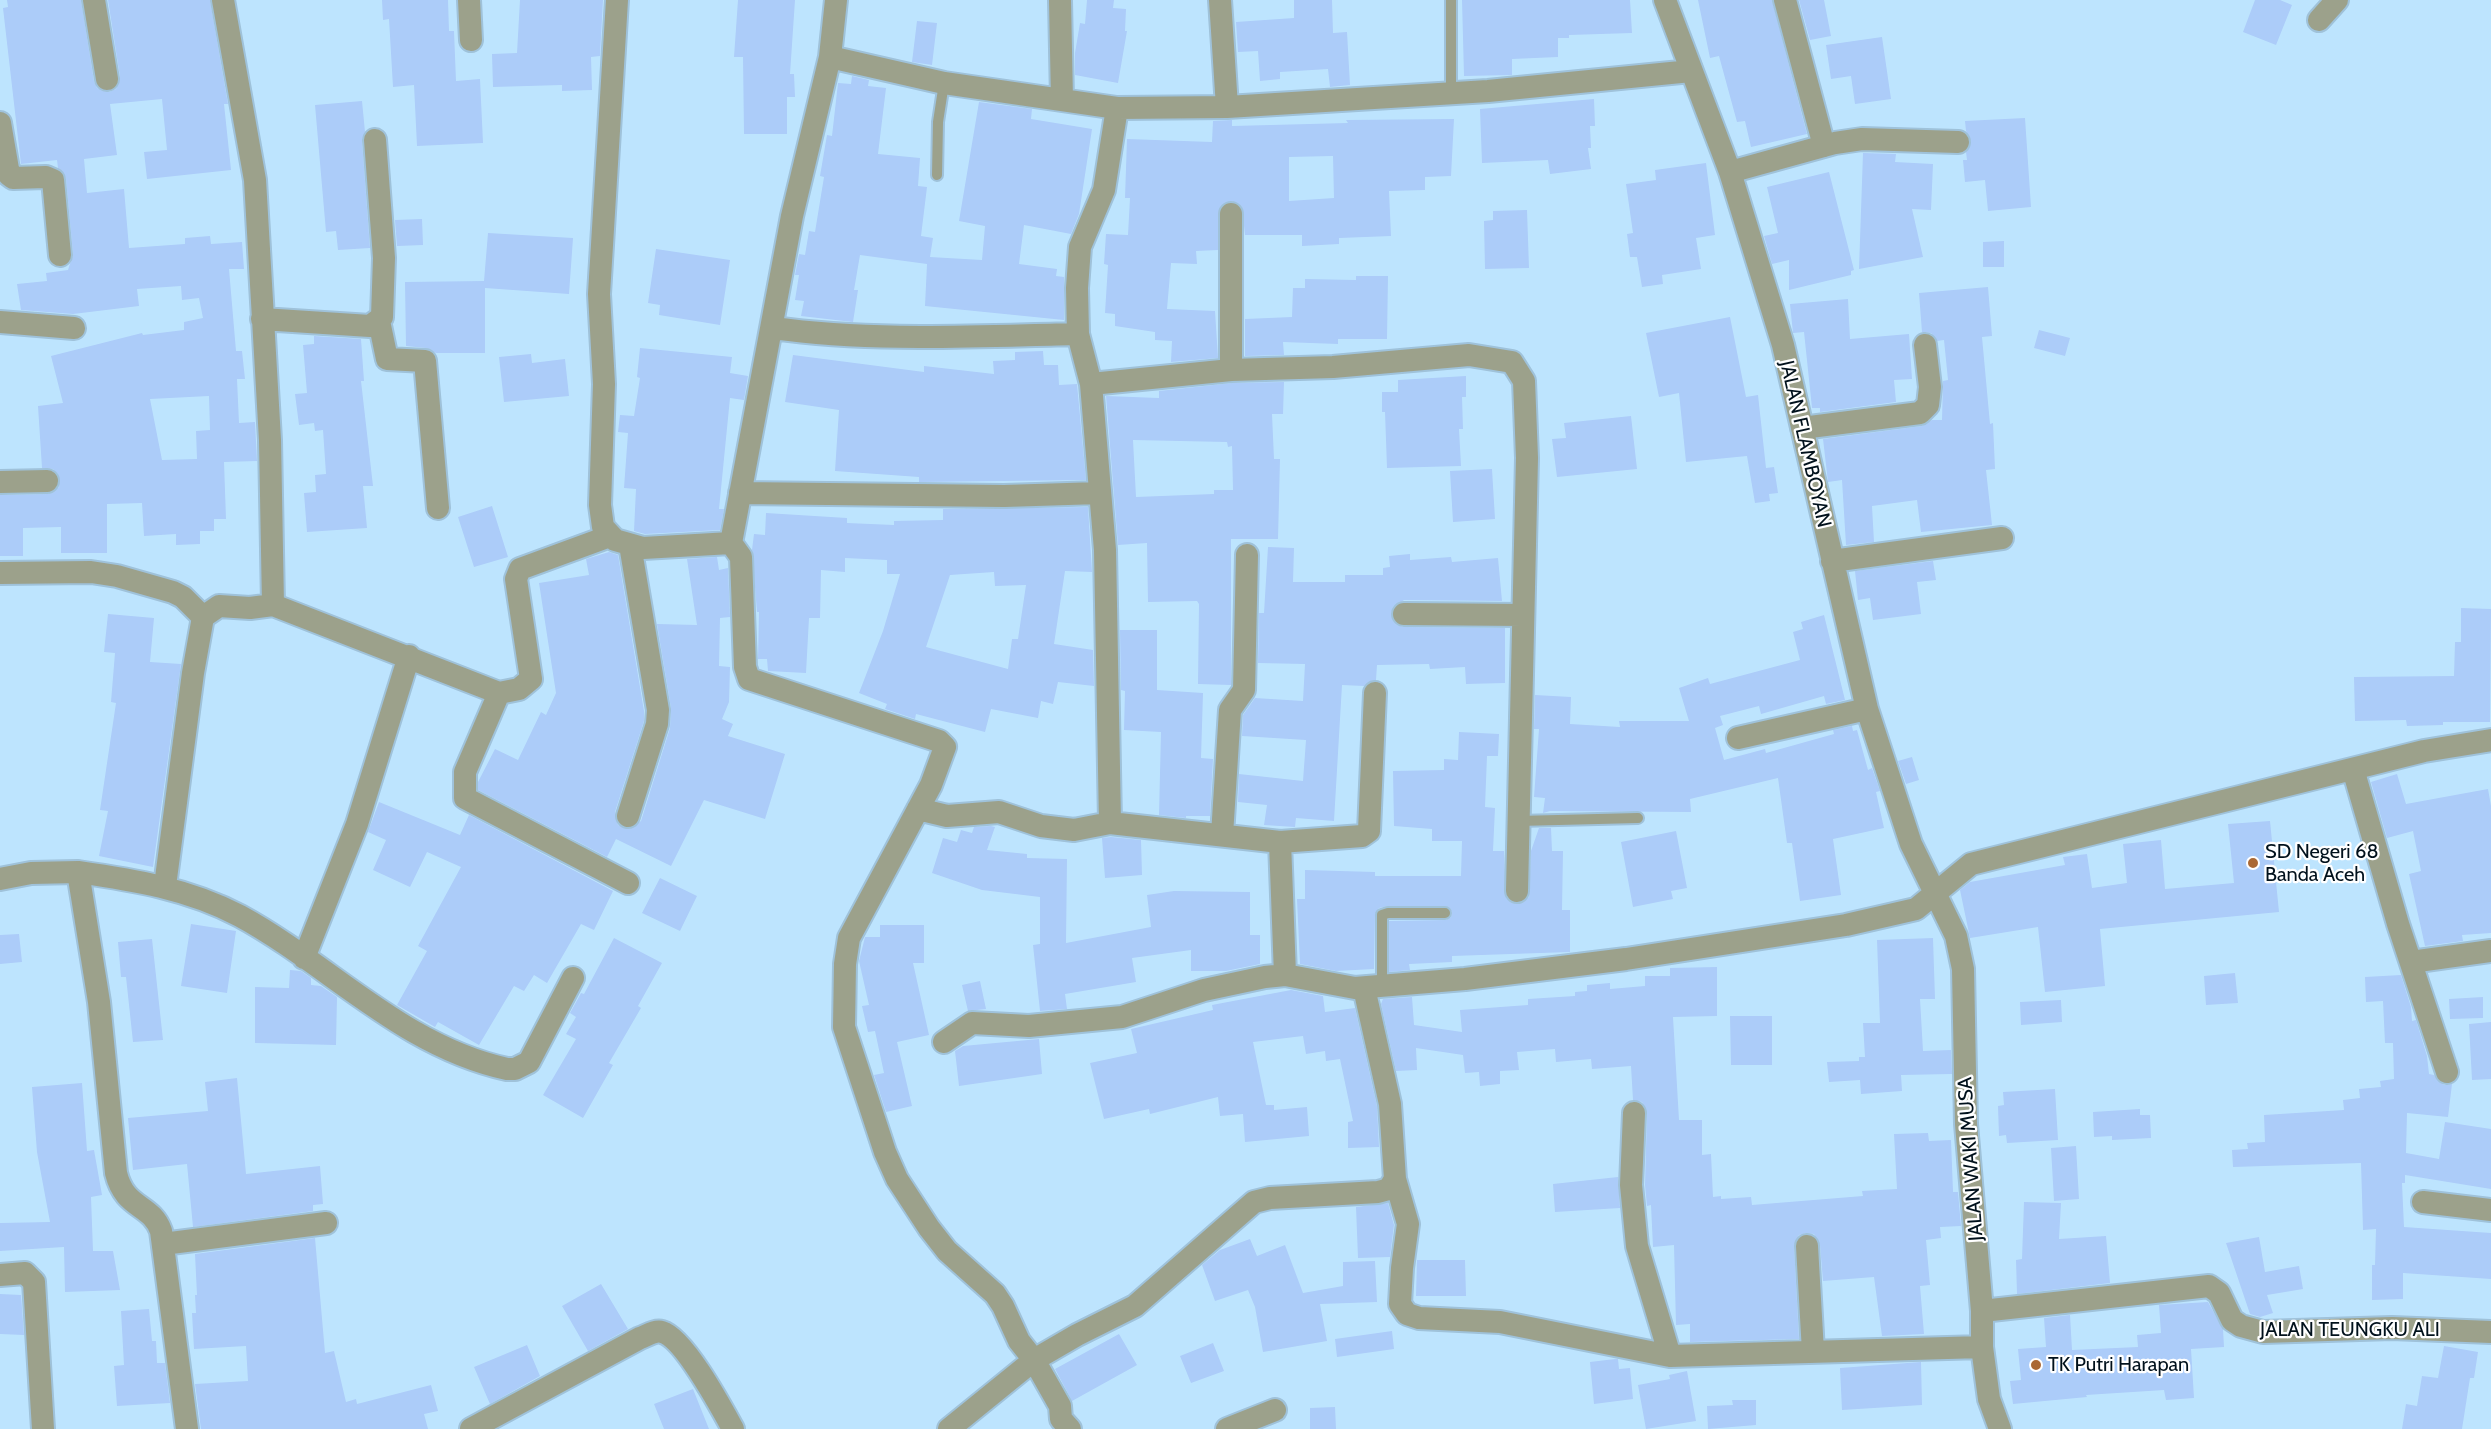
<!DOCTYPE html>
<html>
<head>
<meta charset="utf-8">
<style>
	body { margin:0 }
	canvas { display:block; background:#bde4fe }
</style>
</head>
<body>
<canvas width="2491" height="1429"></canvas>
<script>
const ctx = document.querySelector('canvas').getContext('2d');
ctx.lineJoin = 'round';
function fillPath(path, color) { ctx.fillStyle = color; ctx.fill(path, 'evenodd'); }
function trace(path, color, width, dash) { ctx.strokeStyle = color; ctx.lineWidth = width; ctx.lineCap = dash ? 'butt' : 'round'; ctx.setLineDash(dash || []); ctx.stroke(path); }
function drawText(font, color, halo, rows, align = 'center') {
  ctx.font = font + ' Cabin,sans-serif'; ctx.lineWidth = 4.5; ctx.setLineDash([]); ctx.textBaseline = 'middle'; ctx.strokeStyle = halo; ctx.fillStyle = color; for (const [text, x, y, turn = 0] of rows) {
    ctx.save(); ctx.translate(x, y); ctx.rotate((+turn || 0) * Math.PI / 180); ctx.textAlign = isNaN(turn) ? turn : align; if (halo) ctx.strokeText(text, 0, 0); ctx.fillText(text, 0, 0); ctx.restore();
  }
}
fillPath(new Path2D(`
	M7,0H81L94,81L97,88L109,92L116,89L120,77L108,0H210L228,104H224L231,170L147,179L144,152L167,150L162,99L110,104L117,155L84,159L87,193L124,189L129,248L185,244V238L210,236L211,244L242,242L244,269H229L236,351H242L245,379H237L239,423L255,422L257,461L224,462L226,519H214V531H200V544L176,545V534L144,536L142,503L107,504V553H61V527L23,528V556H0V495L48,494L59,487L58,474L53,469L42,468L38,406L63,403L51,356L142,333L143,335L184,330V322L203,318L199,298L182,300L181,286L137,289L139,306L73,314L21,310L17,284L47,281L46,273L68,270L73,254L66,179L58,168L57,160L21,164L3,8L8,7ZM209,396L210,430L196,431L197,459L162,460L150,399Z
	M382,0H448L449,31H454L456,81L480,79L483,143L417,146L414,85L393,87L389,19L383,20Z
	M520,0H603L600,56L591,57L592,90L562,91V85L493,87L492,54L517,53Z
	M738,0H795L790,74H794L795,97H787V134H744L743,57H734Z
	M1087,0H1114L1113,8L1126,9L1125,31H1127L1118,83L1075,75V53L1080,23L1085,24Z
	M1294,0H1332L1333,33L1347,32L1350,85L1330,87L1328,69L1280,72V79L1260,81L1258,51L1238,52L1236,22L1294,18Z
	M1462,0H1630L1632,33L1569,35V38H1558V57L1512,59V75L1464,76Z
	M1698,0H1772L1807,134L1751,147L1745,121L1737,122L1719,56L1710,58Z
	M1799,0H1824L1831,36L1810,40Z
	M2255,0H2280L2292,5L2276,45L2243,32Z
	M917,21L937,23L932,65L912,62Z
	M1882,37L1891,99L1855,104L1851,76L1831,79L1826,45Z
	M852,76L869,80L868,86L886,88L878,154L920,158L918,186L927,187L921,236L933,238L930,257L982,260L985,226L959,221L979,102L1032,109L1031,119L1092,129L1079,214L1071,234L1024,225L1019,264L1057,269L1056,276L1064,277V320L925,306L927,264L860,255L854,290H858L853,322L801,316L804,301L795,300L799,275H795L799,254L805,255L809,231L815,232L824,177L820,176L827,135L832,136L838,83L851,84Z
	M1594,99L1595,126H1590L1591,148H1588L1591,169L1550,174L1548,160L1482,163L1480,109Z
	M362,101L365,132L362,141L370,248L338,250L336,231L326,232L315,105Z
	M2025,118L2031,207L1988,211L1985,180L1965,182L1963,160H1967L1966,152L1971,142L1966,131L1965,121Z
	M1454,119L1451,176L1425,177V190L1389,191L1391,236L1339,238V244L1302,246V235H1245L1242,207L1232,201L1220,207L1218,250L1196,251L1197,264L1171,263L1167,309L1215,311L1218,358L1171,362L1172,341L1155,340V332L1115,326V314L1105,313L1108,265L1104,264L1106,234L1128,235L1130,198H1125L1127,139L1212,142L1213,121L1232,120V126L1348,123L1346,120ZM1333,156L1334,198L1289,201V157Z
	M1863,153L1896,154L1895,162L1933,164L1931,210L1912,209L1923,257L1859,269Z
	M1706,163L1715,235L1696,238L1701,269L1662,275L1663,284L1642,287L1637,257H1630L1627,234L1633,233L1626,184L1656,180L1655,170Z
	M1829,172L1854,270L1851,271V275L1789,290V260L1772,264L1764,236L1778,233L1767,187Z
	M1527,210L1529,268L1485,269L1484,221L1493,220V211Z
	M422,219L423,245L397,246L395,220Z
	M488,233L573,238L569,294L485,288V353H436L426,348L406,346L405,282L484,281Z
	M2004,241V267H1983V242Z
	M656,249L730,260L720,325L659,315L660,305L648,303Z
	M1356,276H1388L1387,339H1338V344L1283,342L1284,355L1245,356V319L1292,317L1293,288H1305V279L1356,280Z
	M1988,287L1992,336L1982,337L1990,424L1993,423L1995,469L1986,470L1992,525L1921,532L1917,500L1872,506L1874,542L1846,545L1842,480L1828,482L1823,439L1922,426L1932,420H1942L1943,381L1948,380L1944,340L1937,341L1931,333L1922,332L1919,293Z
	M1848,299L1850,339L1909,334L1912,379L1894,380L1896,402L1820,412V408H1812L1804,332L1793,333L1790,304Z
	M1730,317L1746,397L1758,395L1766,468L1774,467L1778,493L1769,494L1770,501L1755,503L1747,456L1686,462L1679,393L1659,397L1646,333Z
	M2039,330L2070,338L2065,356L2034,348Z
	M314,336L361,339L364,381H361L373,486H363L367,528L307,532L304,493L316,492L315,475L326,474L323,430L315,431L314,423L299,425L295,394L307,393L303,345L314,344Z
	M640,348L732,357L730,373L748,376L744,400L730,398L719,509H724L720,530L645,534L634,531L636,489L624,488L628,433L618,432L620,415L634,416L640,378L637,377Z
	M1043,351L1044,365H1058L1059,385L1077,384L1086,480L919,482V477L835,471L839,410L785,402L793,355L924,372V366L994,374L993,361L1015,360V352Z
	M531,354L532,363L565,359L569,396L504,402L499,357Z
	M1466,376V397H1462L1463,429H1459L1461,466L1387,468L1385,412H1382V392H1398V380Z
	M1284,382L1283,414H1272L1274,459H1280L1278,539H1231V685L1198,684L1199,604L1197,601L1148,602L1147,543L1118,545L1106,396L1159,398V391L1232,383ZM1133,440L1227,442L1228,447L1232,446L1233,490H1214V494L1136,497Z
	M1631,416L1637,469L1557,477L1552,439L1566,438L1564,423Z
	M1492,469L1495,519L1453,522L1450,471Z
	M492,506L508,557L474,567L458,517Z
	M1088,507L1092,572L1065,571L1054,644L1093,650L1094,686L1058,682L1053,704L1041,701L1038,718L991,709L985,732L916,714L915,719L885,709L887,704L859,693L883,631L900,574H887V560L845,558V572L821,570L820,618H809L806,673L768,671L767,659H758L759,612H757L752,550L754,534L765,535L766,513L847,518V523L894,525V521L943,520V509ZM994,572L995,586L1026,585L1018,639H1012L1008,669L926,647L950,575Z
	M1268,547L1294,548L1293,582H1345V575H1383V568L1390,567L1389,556L1410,554V560L1451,557L1452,562L1498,558L1502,601L1404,600L1393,607L1391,614L1397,625L1404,627L1505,628V683L1466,684L1465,667L1430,669L1429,664L1377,665L1376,680L1364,686L1342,685L1334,821L1296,818L1295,827L1264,825L1267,805L1238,802L1239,774L1303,781L1306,740L1242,736L1243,715L1255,698L1303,701L1305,664L1258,663L1259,613H1264Z
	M609,552L618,555L644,711V721L615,812L618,825L630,829L641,821L670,728L671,708L657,624L697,625L687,559L717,557L719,570L728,568L730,617L720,618L719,666L730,667L729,702L722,719L733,724L728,736L785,754L765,819L704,800L671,866L616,839L607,857L478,790V782L495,749L518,760L541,712L546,715L556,693L539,583L589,575L586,559Z
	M1933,561L1936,580L1917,582L1921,614L1873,620L1870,598L1858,600L1855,571Z
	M2461,608L2491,609L2490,722H2443V725L2407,726L2406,720L2355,721L2354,677L2454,676L2455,642H2461Z
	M108,614L154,618L150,662L181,664L153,867L99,856L108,811L100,810L116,703L111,702L115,653L104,652Z
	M1824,615L1845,700L1826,704L1824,696L1761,714L1759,706L1720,716L1723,725L1715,728L1724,760L1765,749L1766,753L1834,734L1833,730L1852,726L1853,731L1857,730L1868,770L1872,768L1880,791L1876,792L1884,828L1833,839L1841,895L1800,901L1792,843H1787L1778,778L1690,799L1691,812L1550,811L1543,813L1545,798L1534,797L1539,729H1534L1535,695L1571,697L1570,724L1620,727L1619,721H1689L1679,688L1708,678L1710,684L1800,660L1793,632L1803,629L1801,622Z
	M1120,630H1157V690L1203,693L1201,758L1213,759L1210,816H1186V818L1159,815L1161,732L1124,730L1125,691L1121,690Z
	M1459,732L1499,734L1498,756H1487L1485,807L1495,808L1493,851H1504L1506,898L1517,904L1529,897L1531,851L1539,828H1551L1552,851H1563L1562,910H1570V952L1452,956V962L1409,964L1410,970L1389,972V921L1446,920L1451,917L1452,912L1445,906H1388L1379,908L1375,914L1374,969L1336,971L1300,964L1297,899H1305V870L1375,872V876H1461L1462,841H1432V829L1394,826L1393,771L1444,770V759L1458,760Z
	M1912,757L1919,780L1906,784L1898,761Z
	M2397,774L2406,804L2488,789L2491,806V933L2462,935L2463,941L2425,946L2409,874L2421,871L2413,831L2387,838L2371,782Z
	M379,802L460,835L469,815L613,891L594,930L581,924L547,983L534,975L524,991L514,986L479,1045L438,1022L435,1027L397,1005L427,951L418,946L461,867L427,852L410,887L373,870L386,840L368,832Z
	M2270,821L2279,912L2100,929L2105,986L2045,992L2038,927L1970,938L1960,890L1970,882L2065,865L2063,857L2087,854L2092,888L2127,883L2123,844L2161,840L2165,889L2234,883L2228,824Z
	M991,826L995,827L987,850L1027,854V858L1067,859L1066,943L1151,927L1147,895L1174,891L1250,892V935H1260V964L1226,971H1191V950L1132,958L1136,982L1065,994L1067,1009L1040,1011L1033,945L1040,944V897L982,890L932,873L943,838L957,842L961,830L972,833L974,827Z
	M1676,831L1687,888L1671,891L1673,899L1633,907L1621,842Z
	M1111,837L1141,840L1142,875L1105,878L1102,838Z
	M660,878L697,896L680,931L642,913Z
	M191,924L236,931L227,993L181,986Z
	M880,925H924V963H913L929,1035L897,1042L912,1106L886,1112L874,1075L884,1073L875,1031L868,1032L862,1006L869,1005L859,961L865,937H880Z
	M19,934L22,962L0,964V935Z
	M614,938L662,963L638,1006L641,1008L609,1063L613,1065L583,1118L543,1095L576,1039L566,1034L576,1017L570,1013L581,993L584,994Z
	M1933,938L1935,999H1920L1923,1051L1951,1050L1952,1074L1901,1075L1902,1091L1861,1094L1860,1080L1829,1082L1827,1062L1859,1061V1057H1865L1863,1023H1880L1877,940Z
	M152,939L163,1040L133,1042L126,977H121L118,942Z
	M1717,967V1016L1673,1017L1679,1120H1702V1155L1711,1154L1713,1197L1721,1196V1199L1751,1197L1752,1205L1863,1196L1862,1191L1897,1189L1894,1134L1928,1133L1929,1141L1951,1140L1953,1192H1958L1961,1226L1940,1227L1941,1238L1926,1240L1930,1285L1920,1286L1924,1334L1882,1336L1874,1277L1823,1281L1820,1245L1814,1234L1807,1233L1799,1235L1794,1246L1799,1339L1690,1342V1324L1676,1325L1674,1245L1653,1247L1651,1205L1647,1206L1645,1185L1647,1113L1642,1102L1633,1100L1631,1066L1592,1069L1591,1059L1556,1062L1555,1049L1517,1052L1519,1070L1500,1071V1084L1480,1086L1479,1072L1465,1073L1463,1055L1416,1048L1417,1070L1396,1071L1381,1004L1383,999L1412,997L1414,1025L1462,1032L1460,1010L1528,1005V999L1575,996V992L1587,991V985L1610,983V989L1645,986V976H1670V968Z
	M290,970L301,971L311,978V985L321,986L337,997L336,1045L255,1043V987L289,988Z
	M2235,973L2238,1003L2206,1005L2204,976Z
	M2401,975L2411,1007L2412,1021L2416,1020L2427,1056L2429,1074L2434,1075L2444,1085L2452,1084L2448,1117L2407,1113L2406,1153L2439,1159L2445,1122L2491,1129V1189L2405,1175V1183H2402L2404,1227L2491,1233V1279L2403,1273V1299L2372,1300V1265H2375L2376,1229L2363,1230L2361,1163L2233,1167L2232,1150L2248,1149L2247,1143L2265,1142L2264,1115L2344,1110L2343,1100L2360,1098L2359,1089L2381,1087L2380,1081L2394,1079L2393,1043H2385L2383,1001L2366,1002L2365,977Z
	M980,981L986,1009L968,1011L962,985Z
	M1291,990L1323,996L1325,1012L1355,1008L1377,1106L1379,1147L1348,1148V1122L1353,1121L1340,1059L1326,1061L1325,1051L1306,1054L1303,1036L1253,1042L1266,1105H1274V1110L1307,1107L1309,1136L1245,1142L1243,1114L1220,1116L1218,1097L1150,1114L1149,1109L1104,1119L1090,1063L1137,1053L1131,1029L1213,1010L1212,1005Z
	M2483,997V1018L2450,1019L2449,999Z
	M2061,1000L2062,1022L2021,1025L2020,1002Z
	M1730,1016H1772V1065H1731Z
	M2491,1022V1079L2472,1080L2469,1024Z
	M1039,1039L1042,1074L959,1086L955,1051L963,1046Z
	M237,1078L246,1174L320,1166L323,1204L313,1205V1211L193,1227L187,1164L133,1170L128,1118L208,1111L205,1082Z
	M82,1083L87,1151L94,1150L102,1195L91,1197L93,1251H113L120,1290L65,1292L64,1247L0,1251V1223L50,1222L37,1152L32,1087Z
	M2055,1089L2058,1140L2007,1143L2006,1135L1999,1136L1998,1106L2004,1105L2003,1092Z
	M2140,1109V1115H2150L2151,1138L2112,1140V1136L2094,1137L2093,1112Z
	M2076,1146L2079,1199L2054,1201L2051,1148Z
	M1618,1177L1620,1208L1555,1212L1553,1184Z
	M2024,1202L2061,1203L2059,1239L2106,1236L2110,1283L2017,1294L2016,1260L2022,1259Z
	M1388,1203L1394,1225L1390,1257L1358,1258L1356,1207Z
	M2259,1237L2265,1272L2299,1266L2303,1289L2267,1295L2273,1313L2260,1317L2250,1314L2226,1243Z
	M315,1238L325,1353L334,1351L346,1402L356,1399L357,1404L431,1385L438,1411L424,1414L428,1429H201L195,1384L248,1381L246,1346L194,1349L192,1313H196L195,1295H197L195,1254Z
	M1250,1239L1257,1256L1285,1245L1303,1293L1343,1286V1262L1375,1261L1377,1302L1320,1304L1327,1341L1263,1352L1255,1307L1248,1290L1215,1301L1202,1265L1220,1250Z
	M1417,1260H1465L1466,1296H1416Z
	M601,1284L628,1329L588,1351L562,1306Z
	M0,1294L21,1295L24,1335L0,1334Z
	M2208,1302L2223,1329L2224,1347L2191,1349L2194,1398L2166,1400L2164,1390L2086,1395L2087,1397L2013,1404L2010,1381L2021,1380L2018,1349L2046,1347L2044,1318L2070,1315L2072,1350L2138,1347L2137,1335L2161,1333L2159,1305Z
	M149,1309L152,1341H156L157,1363H165L170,1403L117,1406L114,1366L124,1365L121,1311Z
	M1392,1331L1394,1349L1337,1357L1335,1339Z
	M1119,1334L1137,1365L1072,1401L1055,1369Z
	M1213,1343L1224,1371L1191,1383L1180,1356Z
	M527,1345L540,1376L490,1404L474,1367Z
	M2444,1346L2478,1352L2474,1378H2470L2462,1429H2402L2406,1404L2417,1406L2422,1376L2438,1378Z
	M1615,1359H1618L1619,1369L1630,1368L1633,1399L1594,1404L1590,1362Z
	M1921,1362L1922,1405L1842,1410L1840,1368Z
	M1687,1371L1696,1421L1646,1429L1638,1385L1670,1379L1669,1375Z
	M693,1389L709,1429H664L654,1404Z
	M1732,1400H1756V1425L1708,1429L1707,1406L1733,1405Z
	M1335,1407L1336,1429H1310V1408Z`), '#acccf9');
const service = new Path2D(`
	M1451,92V0
	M937,175L938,122L944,83
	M1518,821L1638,818
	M1382,986V915L1388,913H1445`);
const minor = new Path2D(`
	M94,0L107,79
	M223,0L255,180L270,440L273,605
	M469,0L471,40
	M617,0L599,294L604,384L600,505L603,527L615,540L643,548L731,543L792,216L830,57L836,0
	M1060,0L1062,100
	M1220,0L1227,107
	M1665,0L1730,172L1783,345L1867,709L1911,844L1956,936L1963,969L1966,1124L1982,1311V1347L1989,1399L2000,1429
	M1785,0L1824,146
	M2319,20L2337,0
	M830,57L944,83L1117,108L1227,107L1488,91L1691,71
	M0,123L9,175L13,178L46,177L53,180L60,255
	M1730,172L1835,143L1862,139L1958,142
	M1231,214V370
	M262,319L370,326L382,317L384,258L375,140
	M379,321L387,359L425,361L438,508
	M0,322L74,328
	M773,328C874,342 976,336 1078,334
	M1091,384L1231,370L1333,367L1469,355L1512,362L1524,381L1527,458L1517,891
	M1802,428L1920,413L1928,405L1930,387L1925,345
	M0,482L47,481
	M740,493L1004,496L1099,493
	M731,543L741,557L745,667L749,679L939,741L945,747L931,785L849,938L845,964L844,1027L885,1152L897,1179L929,1228L947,1251L995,1294L1003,1306L1019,1341L1034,1360L1060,1406L1061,1419L1070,1429
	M1832,561L2002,538
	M0,573L91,572L117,576L173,592L183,597L203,617
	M1404,614L1523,615
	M499,693L519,689L531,679L516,579L520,569L610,536
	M1738,738L1867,709
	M2353,769L2398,924L2447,1072
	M918,809L947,816L999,812L1041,826L1074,830L1110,823L1280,842L1285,975
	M628,816L657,724L658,710L630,545
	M1110,823L1105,550L1091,384L1078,334L1077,288L1080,247L1104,190L1117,108
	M1222,835L1230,710L1244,690L1247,555
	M1280,842L1362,836L1369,831L1375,693
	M0,879L31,873L78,872
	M165,886L193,673L203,617L219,606L250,608L273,605L499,693L465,772V798L628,883
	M304,958L357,824L409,656
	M2411,962L2491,951
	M1364,988L1390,1104L1395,1179L1408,1224L1402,1268L1400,1304L1407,1314L1419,1318L1500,1322L1670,1356
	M944,1042L972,1023L1029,1026L1122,1017L1204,990L1265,977L1285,975L1355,988L1465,979L1626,959L1846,925L1916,909L1971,864L2424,751L2491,740
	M1634,1113L1631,1185L1637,1246L1670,1356L1982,1347
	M2423,1202L2491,1210
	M163,1244L326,1223
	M1807,1246L1813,1352
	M0,1275L25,1273L34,1282L43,1429
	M1982,1311L2209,1286L2219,1293L2232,1320L2241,1326L2263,1332L2392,1328L2491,1332
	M187,1429L161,1231C151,1203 125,1210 116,1173L99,1002L78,872C134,880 189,889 240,916C330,965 402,1046 507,1069H515L529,1062L573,978
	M471,1429L640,1338C646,1336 655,1330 662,1332C684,1338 722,1409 733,1429
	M949,1429L1034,1360L1077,1335L1135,1306L1254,1202L1270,1198L1378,1192L1389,1189L1395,1179
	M1227,1429L1275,1410`);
trace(service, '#9fc2da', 14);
trace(minor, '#9fc2da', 26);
trace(service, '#9ca18b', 10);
trace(minor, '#9ca18b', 22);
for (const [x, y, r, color] of [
	[2253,863,6,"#aa6834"],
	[2036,1365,6,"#aa6834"]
]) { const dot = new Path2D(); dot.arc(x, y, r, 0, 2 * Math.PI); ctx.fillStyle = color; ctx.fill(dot); trace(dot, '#fff', 2); }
drawText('20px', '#01111c', '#fff', [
	["JALAN FLAMBOYAN",1805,444,77],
	["JALAN WAKI MUSA",1971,1159,-94],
	["JALAN TEUNGKU ALI",2350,1330]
]);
drawText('20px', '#01111c', '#fff', [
	["SD Negeri 68",2265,852],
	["Banda Aceh",2265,875],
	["TK Putri Harapan",2048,1365]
], 'left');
</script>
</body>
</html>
